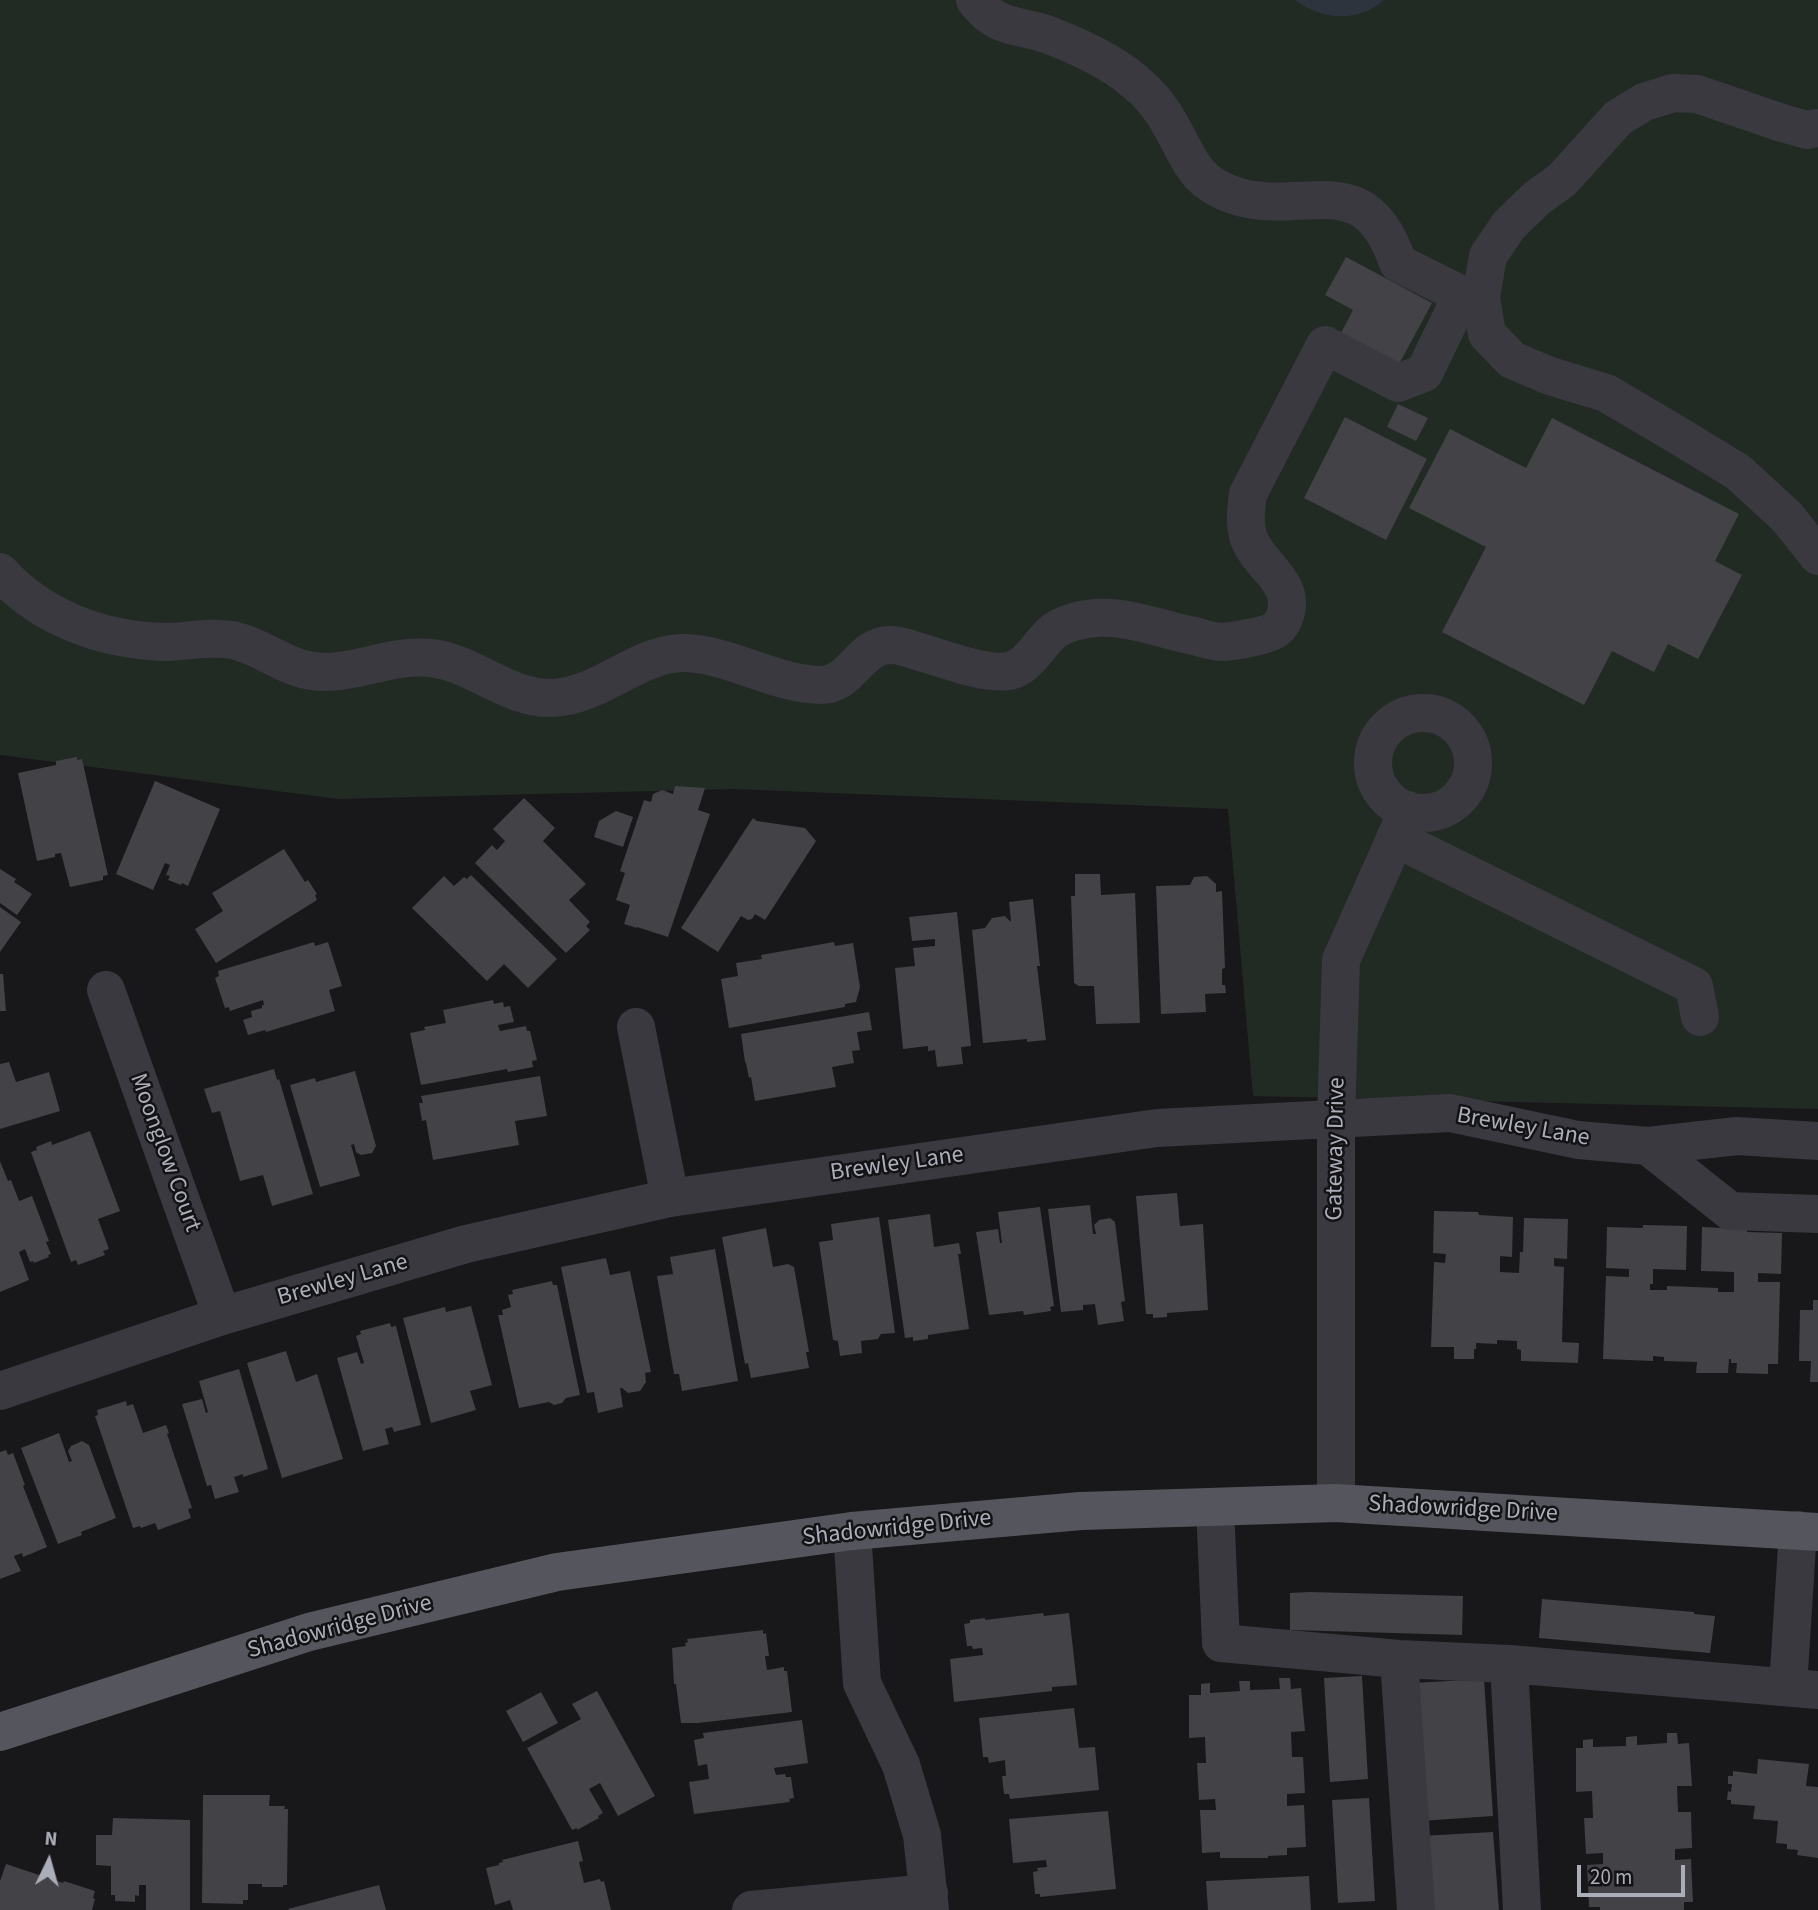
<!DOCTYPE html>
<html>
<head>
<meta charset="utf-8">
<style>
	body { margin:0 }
	#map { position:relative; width:1818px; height:1910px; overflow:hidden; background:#18181a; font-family:"Source Sans 3",sans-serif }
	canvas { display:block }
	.north { position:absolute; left:14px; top:1826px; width:70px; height:70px; -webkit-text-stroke:5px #131315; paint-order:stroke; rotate:5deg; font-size:19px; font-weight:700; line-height:28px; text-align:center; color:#abadb9 }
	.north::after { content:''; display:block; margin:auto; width:24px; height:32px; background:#abadb9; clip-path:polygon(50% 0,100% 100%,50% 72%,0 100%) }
	.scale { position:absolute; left:1577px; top:1865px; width:108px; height:32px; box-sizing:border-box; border:4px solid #abadb9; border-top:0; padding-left:9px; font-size:21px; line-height:24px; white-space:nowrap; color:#abadb9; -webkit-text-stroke:5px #131315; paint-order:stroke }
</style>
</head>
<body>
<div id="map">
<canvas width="1818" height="1910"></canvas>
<div class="north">N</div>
<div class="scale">20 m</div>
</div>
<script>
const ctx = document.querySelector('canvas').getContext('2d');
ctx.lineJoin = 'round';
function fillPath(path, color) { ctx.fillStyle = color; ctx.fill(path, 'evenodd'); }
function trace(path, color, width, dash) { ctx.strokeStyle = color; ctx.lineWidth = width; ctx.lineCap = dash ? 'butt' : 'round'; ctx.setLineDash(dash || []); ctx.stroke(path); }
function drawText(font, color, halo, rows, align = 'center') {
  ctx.font = font + ' "Source Sans 3",sans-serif'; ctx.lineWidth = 5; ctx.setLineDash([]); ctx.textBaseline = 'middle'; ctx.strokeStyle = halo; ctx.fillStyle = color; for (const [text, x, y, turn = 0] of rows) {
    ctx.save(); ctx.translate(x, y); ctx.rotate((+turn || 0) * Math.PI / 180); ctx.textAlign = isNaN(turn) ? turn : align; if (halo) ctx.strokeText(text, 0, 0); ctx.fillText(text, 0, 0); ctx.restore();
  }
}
fillPath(new Path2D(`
	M0,0H1818V1109L1253,1096L1228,809L734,789L338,799L0,755Z`), '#222a24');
fillPath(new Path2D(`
	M1295,0H1384C1358,23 1322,20 1295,0Z`), '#2e343d');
fillPath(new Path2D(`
	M1346,257L1432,303L1398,366L1340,335L1353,310L1325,295Z
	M1398,404L1428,418L1416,441L1387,427Z
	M1345,417L1427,459L1386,540L1304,498Z
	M1552,418L1739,514L1715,561L1742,575L1698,659L1668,644L1654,672L1612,651L1584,705L1442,632L1486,547L1409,508L1450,429L1526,468Z
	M77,757V760L82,759L108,875L103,876V880L70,887L61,853L55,854V857L37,861L18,773L56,765V761Z
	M155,781L220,809L188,886L182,883L181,885L168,880L170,876L166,875L170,865L165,863L153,890L116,874Z
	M675,786L705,788L698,810L710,814L668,937L637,927V928L624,924L630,905L616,900L625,873L620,871L644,800L651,802L653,794L662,790L673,794Z
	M524,798L555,828L543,841L586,884L569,900L590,922L586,926L590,930L566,953L475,863L492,845L497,850L505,841L493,829Z
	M616,811L633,817L623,847L594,837L599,821Z
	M753,818L757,821L805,828L816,841L765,920L755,914L752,919L748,920L741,916L718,952L681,928Z
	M284,849L305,882L308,880L317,894L315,895L317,900L216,963L195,929L223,911L212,893Z
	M0,869L16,879L14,882L32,894L17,915L0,903Z
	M1075,874H1100L1101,895L1135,893L1140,1023L1096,1024L1094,986H1079L1074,983L1071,896H1075Z
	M471,875L557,959L528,988L504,964L487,981L412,908L444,876L454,886L464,877L467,879Z
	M1207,876L1216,884V892L1222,891L1225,968L1222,969V985H1225L1226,993L1205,994L1206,1012L1161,1014L1156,886L1190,885L1194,877Z
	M1033,899L1040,966H1037L1046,1040L1027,1042V1039L983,1043L972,930L985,928L992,918L1005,916L1011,922L1009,902Z
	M0,907L21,922L0,952Z
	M957,912L971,1046L961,1047L963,1064L937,1067L935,1050L928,1051V1046L903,1049L895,968L915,966L913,948L935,946V939L912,941L909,917Z
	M314,942L315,946L328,942L342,986L329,990L335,1011L266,1032L265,1030L248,1035L243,1020L252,1017L251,1011L262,1008V1005H264L263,1000L230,1011L229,1007L225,1008L215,978L219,976L218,971Z
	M834,942L835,946L853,943L860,987L856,1002L845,1004V1007L729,1028L721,979L738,976L736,963L762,959L761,955Z
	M0,974H3L6,1011H0Z
	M493,1000L494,1004L503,1002L504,1007L510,1006L514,1022L498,1025L500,1031L526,1026L527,1031H530L537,1060L532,1061L533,1067L508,1072L507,1069L421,1085L410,1033L425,1030L424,1027L446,1023L443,1010Z
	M869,1012L872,1030L857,1032L860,1050L852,1051L854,1063L832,1067L836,1087L755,1101L751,1077L749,1078L746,1063L745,1062L741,1034Z
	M9,1062L16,1082L49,1072L60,1111L0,1129V1064Z
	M274,1069L277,1080L279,1079L313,1194L272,1206L263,1175L240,1181L220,1111L212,1113L204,1089Z
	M355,1071L376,1146L372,1153L361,1155L356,1152L354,1144L351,1145L360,1176L320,1187L290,1085L315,1078L316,1082Z
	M540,1076L547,1116L515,1121L519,1145L433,1160L426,1120L422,1121L419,1103H423L421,1096Z
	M90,1131L120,1211L98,1219L109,1249L103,1251L105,1255L78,1265L76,1260L71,1262L31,1152L37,1150L36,1147L51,1141L52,1145Z
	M0,1161L8,1181L11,1180L19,1201L32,1196L49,1241L46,1242L51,1254L48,1255L49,1257L34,1263L33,1261L30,1262L25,1249L19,1252L29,1280L0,1292Z
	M1177,1193L1180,1226L1203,1224L1208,1310L1167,1313V1317L1153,1318V1314H1146L1136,1196Z
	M1090,1205L1093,1234H1096L1094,1225L1099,1220L1110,1218L1115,1222L1125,1301L1121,1302L1124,1321L1098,1325L1095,1304L1083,1305V1310L1061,1312L1048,1209Z
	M1040,1207L1054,1306L1050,1307L1051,1311L1024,1315L1023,1311L989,1315L976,1232L998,1229L1000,1243H1002L998,1212Z
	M1434,1211L1478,1212L1479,1215L1513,1217L1512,1257L1500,1256V1272L1519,1273L1520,1252H1523L1524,1218L1568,1219L1567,1259L1554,1258V1266L1564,1267L1562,1342L1579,1343L1578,1363L1521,1361V1350L1517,1349V1341L1497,1340V1344L1476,1343V1349H1474V1359H1454V1347H1431L1434,1262L1445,1263L1446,1254L1433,1253Z
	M930,1214L934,1247L959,1243L961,1254H958L969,1329L928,1335V1339L913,1341V1337L905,1338L888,1220Z
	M879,1217L895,1333L881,1334L878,1339L861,1341L862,1353L840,1356L838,1341L833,1340L819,1242L833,1240L831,1224Z
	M1643,1225L1687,1226L1686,1270L1653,1269V1284H1650V1290H1667V1286L1718,1288V1292H1734V1272L1701,1271L1702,1227L1747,1229V1232L1782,1233L1781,1274L1758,1273V1282H1780L1778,1364H1768V1374L1736,1373L1737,1363H1731V1359H1729L1728,1373H1696L1697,1362L1664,1361V1357L1653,1356V1361L1603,1359L1606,1276L1629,1277V1269L1606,1268L1607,1227L1643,1228Z
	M766,1228L773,1267L788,1264L794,1267L809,1352H806L809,1368L751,1378L748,1363L745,1364L722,1237Z
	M715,1249L738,1381L682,1391L679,1374H674L657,1276L673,1274L670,1257Z
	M606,1258L610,1275L630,1271L651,1372L645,1373L646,1382L640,1391L628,1393L622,1388H620L623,1407L598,1413L594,1392L587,1393L561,1267Z
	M552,1281L553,1285H557L580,1395L566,1398L562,1403L554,1405L549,1402L519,1408L498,1315H503L502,1310L511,1307L508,1295L513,1294L512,1290Z
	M1813,1300H1818V1382H1810L1811,1361H1799L1800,1310H1813Z
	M471,1306L492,1385L470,1391L476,1410L431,1423L403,1318L445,1307L446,1312Z
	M390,1323L391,1327L396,1326L421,1425L394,1432L392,1427L385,1429L389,1444L363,1451L337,1358L357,1352L361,1364L364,1363L356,1336L361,1334L360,1331Z
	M286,1351L296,1382L317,1374L343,1459L282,1478L247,1363Z
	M239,1369L268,1469L243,1477V1474L234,1477L239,1492L215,1499L211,1485L207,1486L182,1404L202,1399L206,1413L208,1412L199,1381Z
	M126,1401L127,1406L133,1404L143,1433L166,1425L169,1433L167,1434L192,1508L188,1509L191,1518L158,1530L155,1523L141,1528L140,1526L133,1528L95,1416L98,1415L97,1410Z
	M59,1433L69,1462L72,1461L68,1451L71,1446L82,1441L89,1445L116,1518L81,1532L82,1535L58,1544L21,1448Z
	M6,1450L8,1455L13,1453L25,1485L23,1486L47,1547L23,1557L22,1553L14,1556L21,1571L0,1579V1452Z
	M1309,1592L1463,1596L1462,1635L1290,1630V1593Z
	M1542,1599L1694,1612V1614L1715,1616L1710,1653L1539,1638Z
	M1043,1613L1044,1616L1069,1613L1077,1685L1052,1687V1691L954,1702L950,1659L983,1655L982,1648L973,1649L972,1646H967L964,1624L970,1623V1620L985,1618V1620Z
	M763,1630V1634L766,1633L769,1656H765L767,1670L784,1667V1671H787L792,1712L698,1723H681L676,1684H674L672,1648L686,1646L685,1643L688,1642L687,1639Z
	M1362,1676L1368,1779L1330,1782L1324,1678Z
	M1279,1678H1290L1291,1689L1301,1688L1305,1731L1291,1732L1292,1757H1303L1305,1793L1287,1794V1806L1304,1805L1306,1847L1287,1848V1855L1268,1856V1858H1220V1852L1202,1853L1200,1810H1216L1215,1799L1199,1800L1197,1763H1206L1205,1737L1189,1738V1695H1201V1684L1210,1683V1693L1240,1691L1239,1681H1250V1690L1280,1689Z
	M1484,1679L1493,1816L1421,1821L1412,1683Z
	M597,1691L655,1796L618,1816L600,1783L589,1789L603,1813L598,1816L599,1818L577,1830V1828L572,1830L527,1748L581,1719L572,1704Z
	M541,1692L558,1723L523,1742L506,1711Z
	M1074,1708L1079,1748L1095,1747L1099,1790L1010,1799L1009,1794H1004L1002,1776H1006L1005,1760L989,1763L988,1757H983L979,1718Z
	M802,1720L808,1763L774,1768L776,1775L785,1774L786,1777H791L794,1798L789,1799L790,1802L694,1814L689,1782L709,1779L707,1764L698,1766L694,1740L704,1738L703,1733Z
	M1667,1733H1677L1678,1744L1689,1743L1692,1786H1677L1678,1812H1691L1692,1848L1675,1849V1860L1691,1859L1693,1902H1684V1910H1600V1907H1589L1587,1865L1603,1864V1853L1586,1854L1584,1818H1593L1592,1791L1576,1792V1748H1583V1740L1593,1739V1747L1626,1746V1737L1637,1736V1745L1667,1743Z
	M1758,1759L1809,1764L1806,1786L1818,1787V1858L1797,1855L1798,1850L1787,1849V1844L1776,1843L1778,1821L1753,1819L1755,1806L1731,1804V1800H1727L1728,1791L1731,1792L1732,1784H1728V1776H1733V1771L1757,1774Z
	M203,1795H270L269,1806H285L284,1809H288L287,1885H283V1887H262V1884H248V1900H243V1904L202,1903Z
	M1369,1798L1375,1901L1338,1903L1332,1800Z
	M1108,1811L1116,1889L1040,1897V1894H1035L1033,1872L1038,1871L1037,1868L1047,1867L1046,1860L1013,1863L1009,1819Z
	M113,1818L190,1820V1910H146V1885H139V1896L135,1895V1902L115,1901V1895H111V1866L96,1865V1835H112Z
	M1493,1832L1499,1910H1426L1421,1836Z
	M578,1841L583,1861L579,1862L584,1883L600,1879L601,1882L604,1881L611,1910H513L510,1900L495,1905L486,1868L499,1865V1863L503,1862L502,1860Z
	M6,1864L63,1883L64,1881L95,1891L93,1898L95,1899L92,1910H0V1881Z
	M1309,1876L1311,1910H1208L1206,1881Z
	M379,1885L386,1910H289L288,1909Z`), '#424247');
trace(new Path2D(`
	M1818,128L1807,130L1782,123L1697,94L1673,93L1644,102L1618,118L1562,180L1537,198L1509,225L1488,256L1481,297L1487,334L1512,360L1550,376L1606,393L1674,433L1738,472L1787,517L1818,556
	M0,572C41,618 102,640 164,642C186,642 209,636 232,640C266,647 287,672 325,672C360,672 394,654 430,658C473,662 507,699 552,698C600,696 634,656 680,653C724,651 775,685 821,685C852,685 860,644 891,645C900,645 911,649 920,652C945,659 984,675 1009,671C1029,667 1039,643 1054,631C1067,622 1082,619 1097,618C1129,616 1163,630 1194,636C1204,639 1214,642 1224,642C1234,641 1244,639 1254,637C1262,635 1269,634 1275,630C1287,621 1290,602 1284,589C1275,570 1257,559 1249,539C1244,524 1246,509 1248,494L1325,345L1398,383L1424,373L1462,295L1398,263C1364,162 1303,219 1233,195C1193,181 1190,159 1171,126C1162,109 1149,93 1134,81C1112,62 1076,45 1049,35C1018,24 997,30 975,0
	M1373 763a50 50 0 1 1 100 0a50 50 0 1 1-100 0Z
	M1395,838L1694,986L1700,1017
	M106,990L222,1316
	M636,1027L670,1198
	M1648,1146L1730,1211L1818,1214
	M0,1391L222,1316L466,1244L670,1198L1157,1128L1450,1113L1578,1140L1648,1146L1737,1136L1818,1141
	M1336,1503V1120L1341,960L1408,810
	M1215,1507L1221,1643L1399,1659L1509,1664L1818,1690
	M852,1531L862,1683L901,1765L922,1835L930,1910
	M1399,1659L1416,1910
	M1509,1664L1522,1910
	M1788,1687L1798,1530
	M751,1910L929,1893`), '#39393f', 38);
trace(new Path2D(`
	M0,1732L309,1632L557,1572L852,1531L1081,1511L1336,1503L1818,1532`), '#55565d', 38);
drawText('24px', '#abadb9', '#131315', [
	["Brewley Lane",1523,1128,10],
	["Gateway Drive",1337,1149,-89],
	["Moonglow Court",164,1153,70],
	["Brewley Lane",897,1165,-8],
	["Brewley Lane",343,1281,-16],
	["Shadowridge Drive",1463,1510,3],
	["Shadowridge Drive",897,1529,-6],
	["Shadowridge Drive",340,1628,-15]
]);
</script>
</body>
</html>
